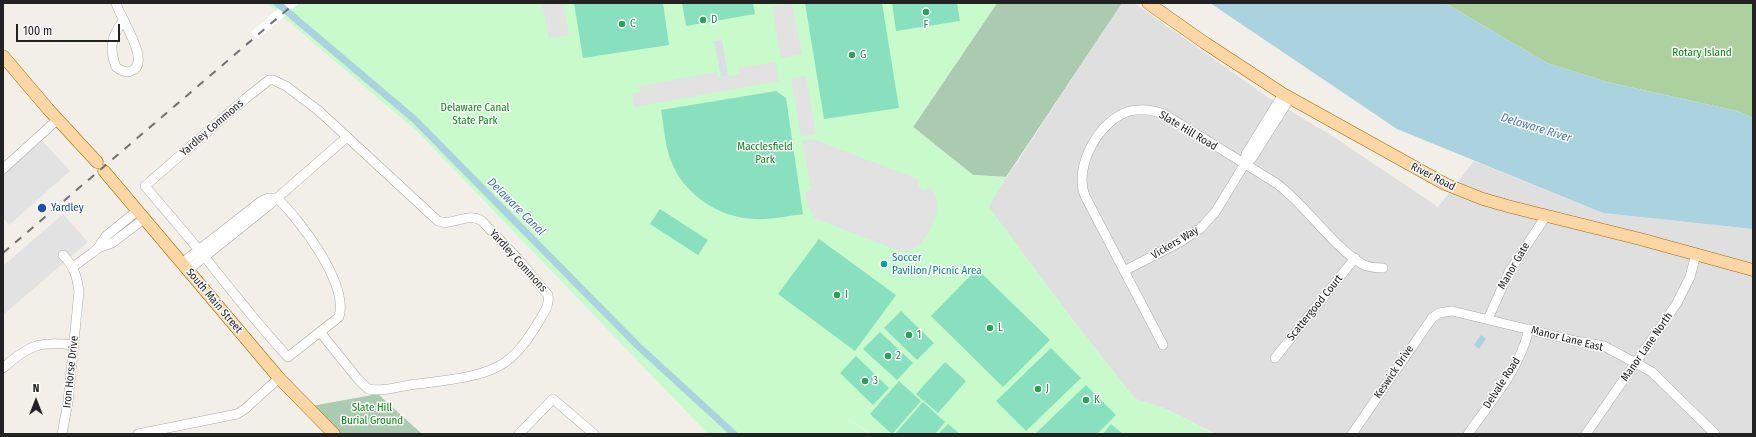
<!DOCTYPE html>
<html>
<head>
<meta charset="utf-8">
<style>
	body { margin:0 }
	#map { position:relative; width:1756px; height:437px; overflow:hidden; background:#f2efe9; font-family:"Fira Sans Condensed",sans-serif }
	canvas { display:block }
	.frame { position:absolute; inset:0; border:4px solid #222; pointer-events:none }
	.north { position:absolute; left:16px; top:381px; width:40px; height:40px; -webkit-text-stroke:3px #fff; paint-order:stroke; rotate:0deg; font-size:11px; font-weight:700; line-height:16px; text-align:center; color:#222 }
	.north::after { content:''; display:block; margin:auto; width:14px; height:18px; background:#222; clip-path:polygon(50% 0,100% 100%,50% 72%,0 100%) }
	.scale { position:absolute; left:16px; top:24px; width:104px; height:18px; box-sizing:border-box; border:2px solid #222; border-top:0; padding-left:5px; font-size:12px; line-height:14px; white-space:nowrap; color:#222; -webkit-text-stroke:3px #fff; paint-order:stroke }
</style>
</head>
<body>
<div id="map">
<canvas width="1756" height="437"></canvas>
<div class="frame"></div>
<div class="north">N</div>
<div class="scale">100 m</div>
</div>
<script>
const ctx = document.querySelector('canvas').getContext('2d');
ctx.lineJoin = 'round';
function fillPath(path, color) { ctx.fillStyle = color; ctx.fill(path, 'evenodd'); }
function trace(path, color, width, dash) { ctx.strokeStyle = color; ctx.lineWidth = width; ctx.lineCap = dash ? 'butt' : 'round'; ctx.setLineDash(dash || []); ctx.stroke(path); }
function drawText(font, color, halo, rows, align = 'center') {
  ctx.font = font + ' "Fira Sans Condensed",sans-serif'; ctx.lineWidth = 3; ctx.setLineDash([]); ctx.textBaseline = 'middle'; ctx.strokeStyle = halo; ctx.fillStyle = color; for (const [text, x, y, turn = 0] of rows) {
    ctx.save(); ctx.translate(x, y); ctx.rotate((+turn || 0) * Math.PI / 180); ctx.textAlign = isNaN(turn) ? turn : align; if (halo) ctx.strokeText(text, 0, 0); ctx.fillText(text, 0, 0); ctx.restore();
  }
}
fillPath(new Path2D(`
	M1122,3H1134L1269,98L1334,137L1438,207L1474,161L1603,213L1753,229V434H1216L1166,409L1135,399L1073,320L988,207L998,189L1014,167Z`), '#e0dfdf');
fillPath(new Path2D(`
	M1445,3H1753V118L1737,111L1607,82L1547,63Z`), '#add19e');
fillPath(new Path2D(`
	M997,3H1122L1006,177L973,175L913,127Z
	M378,394L422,434H334L306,407Z`), '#aacbaf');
fillPath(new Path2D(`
	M267,3H997L913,127L973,175L1006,177L989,207L1073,320L1135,399L1166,409L1215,434H872L838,413L870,434H708L420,134Z`), '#c8facc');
fillPath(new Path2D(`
	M574,3H663L669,45L583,58Z
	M682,3H753L755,14L686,26Z
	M805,3H882L899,108L824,119Z
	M892,3H957L960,21L896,31Z
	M776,91L786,98L803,214C787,216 771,220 754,219C720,218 683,194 671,161C665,146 664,126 661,110Z
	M660,209L708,240L698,255L650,224Z
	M819,239L896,295L855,351L778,294Z
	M977,269L1050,340L1003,387L931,316Z
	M901,311L934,343L917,360L884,328Z
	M880,332L913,363L897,380L863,349Z
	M1051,348L1081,378L1026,431L996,401Z
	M856,356L889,388L873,405L840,373Z
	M945,362L966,381L938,413L916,394Z
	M899,381L921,401L892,434L870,414Z
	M1086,385L1116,415L1097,434H1035Z
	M923,402L945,422L935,434H895Z
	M948,424L960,434H938Z
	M1111,424L1123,434H1103Z`), '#88e0be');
fillPath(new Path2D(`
	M542,3H563L569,35L549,38Z
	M792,3L802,54L781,58L772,7Z
	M775,62L779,81L634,107L632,93L640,92L639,86L717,72L718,78L739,74V68Z
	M806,76L816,134L801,136L791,79Z
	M814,139L919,180L918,186L923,190H926L930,187L936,197L937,210L932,226L921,243L908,252L900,251L819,220L813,216L807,204L805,192L811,190L802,140Z
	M42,140L70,171L9,225L3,218V174Z
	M63,214L88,242L3,315V266Z`), '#e2e2e2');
fillPath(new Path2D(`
	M722,40L728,76L721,77L714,41Z`), '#dddde8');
fillPath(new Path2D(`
	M1210,3H1445L1547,63L1607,82L1737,111L1753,118V229L1603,213L1397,129Z
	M1481,335L1486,339L1479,349L1474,345Z`), '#aad3df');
fillPath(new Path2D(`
	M285,3H299L258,39L251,32Z`), '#fff');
trace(new Path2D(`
	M277,3L414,119L637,345L734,434`), '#aad3df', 7);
const minor = new Path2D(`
	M116,3C119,16 153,64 131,71C126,73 120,70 116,67C109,48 111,37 123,21
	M1244,165L1246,154L1283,94
	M3,169L58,119
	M98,248L112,243L144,219
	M182,263L260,202L268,198H277C300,220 349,284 339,317L288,357C258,325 231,290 204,256C185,233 165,210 145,186L245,99L269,80H273L286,86L319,111L438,221C452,227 468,211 482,221L517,258L548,295C550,306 543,314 538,323C528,339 516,357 499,366C475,379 438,381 410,385C397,387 381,392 368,389L357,378L320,332
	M73,267L92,253L98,248L106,236L137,211
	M188,270L268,206L347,137
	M1124,271L1180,242L1201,228L1216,211L1244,165L1252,158L1290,98
	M1488,319L1509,272L1546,216
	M1163,345L1085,196C1073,166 1100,119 1130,111C1142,108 1153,110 1164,114L1276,183C1307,206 1330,244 1362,264C1368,267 1376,268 1383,268
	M1275,358L1355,258
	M3,368C29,345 39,341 74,345
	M62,434L68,402L79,291C77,277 74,266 63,255
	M138,434L237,414L245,409L279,378
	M519,434L553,399L594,434
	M1352,434L1432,318L1439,313L1452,311L1576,341L1604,346L1652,372L1715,434
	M1468,434C1491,401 1520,369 1529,329
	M1586,434L1677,303L1690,277L1696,254`);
const major = new Path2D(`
	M1148,3L1205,43L1283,94L1445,184L1483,199L1511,207L1640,239L1753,270
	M3,56L48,109L97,162
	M104,171L279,378L334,434`);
trace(minor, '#a9a9a9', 10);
trace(major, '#a06b00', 13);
trace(minor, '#fff', 9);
trace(major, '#fcd6a4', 12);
trace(new Path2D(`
	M3,253L295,3`), '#707070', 2, [8, 8]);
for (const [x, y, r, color] of [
	[926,12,4,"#2e9e5b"],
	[703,20,4,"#2e9e5b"],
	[622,24,4,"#2e9e5b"],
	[852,55,4,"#2e9e5b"],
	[42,208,5,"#1a4fb4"],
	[884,264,4,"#0f9aa8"],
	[837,295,4,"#2e9e5b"],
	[990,328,4,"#2e9e5b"],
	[909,335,4,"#2e9e5b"],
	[888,356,4,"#2e9e5b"],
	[865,381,4,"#2e9e5b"],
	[1038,389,4,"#2e9e5b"],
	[1086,400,4,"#2e9e5b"]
]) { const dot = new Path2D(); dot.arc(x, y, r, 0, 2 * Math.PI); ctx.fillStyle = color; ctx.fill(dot); trace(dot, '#fff', 1.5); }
drawText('11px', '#27864d', '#fff', [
	["D",711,20],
	["C",630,24],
	["F",926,25,"center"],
	["G",860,55],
	["I",845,295],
	["L",998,328],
	["1",917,335],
	["2",896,356],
	["3",873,381],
	["J",1046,389],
	["K",1094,400]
], 'left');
drawText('11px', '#0c8416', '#fff', [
	["Rotary Island",1702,53],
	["Delaware Canal",475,108],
	["State Park",475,121],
	["Macclesfield",765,147],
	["Park",765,160],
	["Slate Hill",372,408],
	["Burial Ground",372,421]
]);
drawText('11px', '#222', '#fff', [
	["Yardley Commons",212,128,-41],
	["Slate Hill Road",1188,131,31],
	["River Road",1433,177,27],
	["Vickers Way",1175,243,-31],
	["Yardley Commons",518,261,48],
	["Manor Gate",1514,266,-60],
	["South Main Street",214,301,50],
	["Scattergood Court",1315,308,-51],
	["Manor Lane East",1567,339,14],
	["Manor Lane North",1647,347,-55],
	["Iron Horse Drive",71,372,-84],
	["Keswick Drive",1394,372,-56],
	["Delvale Road",1502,383,-57]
]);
drawText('11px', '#164399', '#fff', [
	["Yardley",51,208]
], 'left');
drawText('11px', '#0d838f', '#fff', [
	["Soccer",892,258],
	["Pavilion/Picnic Area",892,271]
], 'left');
drawText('italic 12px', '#4a7aab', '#fff', [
	["Delaware River",1536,128,17],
	["Delaware Canal",516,207,45]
]);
</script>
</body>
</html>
